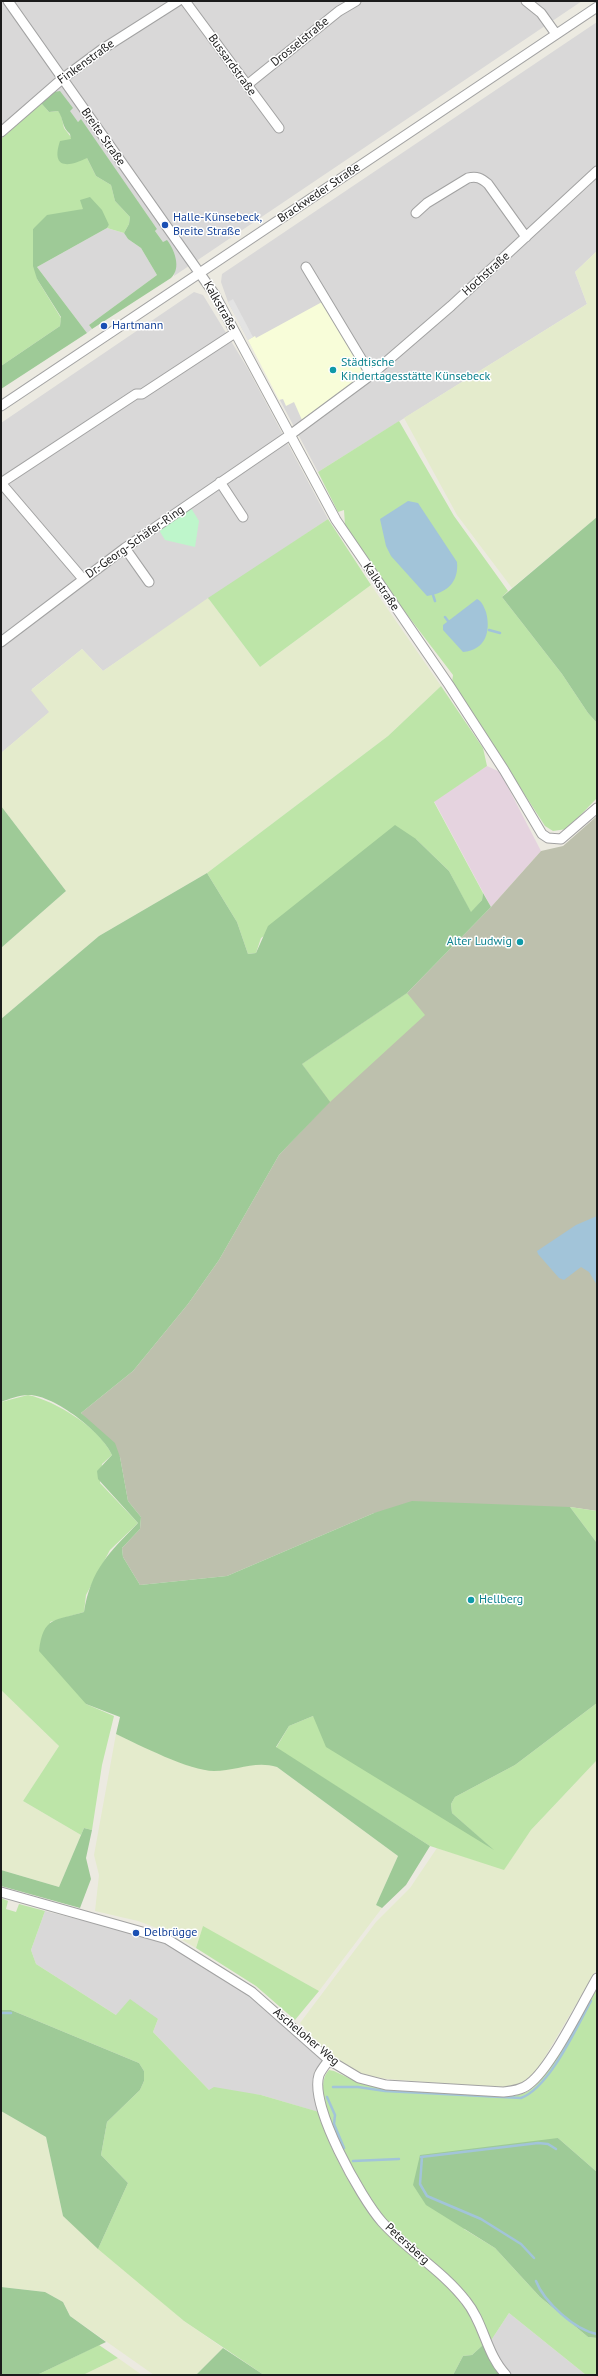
<!DOCTYPE html>
<html>
<head>
<meta charset="utf-8">
<style>
	body { margin:0 }
	#map { position:relative; width:598px; height:2376px; overflow:hidden; background:#eceae1; font-family:"PT Sans",sans-serif }
	canvas { display:block }
	.frame { position:absolute; inset:0; border:2px solid #1b1b1b; pointer-events:none }
</style>
</head>
<body>
<div id="map">
<canvas width="598" height="2376"></canvas>
<div class="frame"></div>
</div>
<script>
const ctx = document.querySelector('canvas').getContext('2d');
ctx.lineJoin = 'round';
function fillPath(path, color) { ctx.fillStyle = color; ctx.fill(path, 'evenodd'); }
function trace(path, color, width, dash) { ctx.strokeStyle = color; ctx.lineWidth = width; ctx.lineCap = dash ? 'butt' : 'round'; ctx.setLineDash(dash || []); ctx.stroke(path); }
function drawText(font, color, halo, rows, align = 'center') {
  ctx.font = font + ' "PT Sans",sans-serif'; ctx.lineWidth = 3; ctx.setLineDash([]); ctx.textBaseline = 'middle'; ctx.strokeStyle = halo; ctx.fillStyle = color; for (const [text, x, y, turn = 0] of rows) {
    ctx.save(); ctx.translate(x, y); ctx.rotate((+turn || 0) * Math.PI / 180); ctx.textAlign = isNaN(turn) ? turn : align; if (halo) ctx.strokeText(text, 0, 0); ctx.fillText(text, 0, 0); ctx.restore();
  }
}
fillPath(new Path2D(`
	M1,1H582L174,276L176,264L170,245L163,242L155,231L157,229L81,120L78,122L69,111L72,108L60,92H54L1,139Z
	M597,22V251L575,272L587,304L318,472L228,302L221,282L222,274Z
	M107,228L124,233L128,239L141,248L157,275L89,325L92,329L87,333L37,267Z
	M194,292L203,295L248,369L328,519L103,671L82,649L32,689L50,712L1,753V423Z
	M45,1911L165,1941L251,1995L324,2059L314,2072L313,2089L318,2112L261,2095L209,2090L153,2032L158,2019L116,2015L36,1964L31,1950Z
	M509,2313L586,2375H510L490,2342Z`), '#d9d8d8');
fillPath(new Path2D(`
	M487,766L500,772L541,851L491,907L434,801Z`), '#e5d3df');
fillPath(new Path2D(`
	M322,302L368,374L302,420L294,402L286,406L283,399L279,400L248,340L255,336L256,338Z`), '#f8fdd9');
fillPath(new Path2D(`
	M597,816V1511L570,1507L374,1513L227,1576L140,1585L123,1557L122,1548L140,1529L141,1517L128,1501L120,1457L81,1413L133,1371L188,1304L219,1260L279,1155L329,1102L302,1064L407,993L491,907L541,851L563,846Z`), '#bdc0ad');
fillPath(new Path2D(`
	M597,251V517L512,588L457,515L404,418L587,304L575,272Z
	M371,585L441,686L388,736L207,873L99,936L1,1019V948L66,891L1,806V753L49,712L31,690L82,649L103,671L208,598L260,667Z
	M1,1690L59,1746L23,1801L81,1835L59,1887L1,1870Z
	M116,1734L168,1758L213,1771L264,1763L277,1767L398,1856L376,1905L382,1908L319,1991L203,1927L196,1948L170,1933L138,1921L95,1911L99,1875L94,1855Z
	M597,1760V1969L539,2067L527,2082L516,2086L503,2088L387,2079L360,2074L331,2057L300,2023L376,1922L410,1888L437,1848L504,1869L531,1830Z
	M1,2111L46,2137L63,2216L184,2321L223,2348L196,2375H154L70,2316L63,2302L45,2292L1,2287Z
	M118,2358L142,2375H83Z`), '#e4ebcc');
fillPath(new Path2D(`
	M41,103L49,112L58,111L61,115L64,128L87,158L96,176L111,185L115,201L130,217L129,224L124,233L107,228L109,225L83,209L33,229L37,279L61,318L60,326L1,366V139Z
	M399,421L454,516L508,591L502,597L562,674L588,713L597,723V798L567,829L553,831L545,826L452,682L453,675L402,608L345,525L344,510L338,512L318,472Z
	M328,519L371,585L260,667L208,598Z
	M441,686L483,748L487,766L434,802L483,893L482,900L471,913L449,871L416,839L261,938L256,953L248,954L237,922L207,873L388,736Z
	M407,993L425,1015L330,1102L302,1064Z
	M28,1395C56,1401 100,1428 112,1455L102,1464L100,1483L138,1523L110,1550L86,1595L84,1612L50,1622L86,1704L114,1716L102,1765L92,1830L84,1828L81,1835L23,1801L59,1746L1,1690V1402Z
	M570,1507L597,1511V1543Z
	M597,1703V1760L531,1830L504,1870L430,1846L276,1748L289,1726L313,1716L491,1848L452,1813L451,1804L455,1797L515,1765Z
	M1,1898L8,1901L6,1909L16,1912L19,1904L45,1911L31,1950L36,1964L116,2015L130,1999L158,2019L153,2032L209,2090L214,2087L261,2095L319,2112C332,2159 360,2205 394,2239C414,2260 439,2275 458,2297C470,2311 477,2328 484,2344L472,2355L463,2356L453,2375H264L184,2321L98,2249L128,2183L101,2155L107,2122L140,2090L144,2081V2071L139,2063L11,2010H1Z
	M203,1926L319,1991L295,2020L256,1986L196,1948Z
	M597,1987V2172L558,2138L464,2229L495,2248L540,2297L588,2337L597,2338V2375H586L509,2313L490,2342C478,2322 467,2300 453,2282C434,2259 405,2244 386,2220C368,2196 303,2096 329,2070L334,2071L357,2082L386,2089L502,2098C513,2096 523,2095 532,2089C553,2073 582,2012 597,1987Z
	M99,2345L118,2358L83,2375H37Z`), '#bde5a8');
fillPath(new Path2D(`
	M60,91L73,108L70,111L78,122L81,119L157,229L155,231L163,242L167,240C174,249 182,268 171,278L92,329L89,325L157,275L141,248L128,239L124,233L129,224L130,217L115,201L111,185L96,176L87,158C67,168 51,168 60,141L71,139L70,134C61,126 64,119 58,111L49,112L41,103L54,92Z
	M90,197L102,210L109,225L107,228L37,267L87,333L1,389V366L60,326L61,317L37,279L33,266V229L47,215L83,209L80,200Z
	M597,517V723L588,713L562,674L502,597Z
	M1,806L66,891L1,948Z
	M395,825L416,839L449,871L471,912L482,900L483,893L491,907L407,993L302,1064L330,1102L279,1155L219,1260L188,1304L133,1371L81,1413L115,1443L120,1457L128,1501L141,1517L140,1529L122,1548L123,1557L140,1585L227,1576L374,1513L412,1501L570,1507L597,1543V1703L515,1765L455,1797L451,1804L452,1813L494,1850L326,1747L313,1716L289,1726L276,1747L430,1846L406,1885L382,1908L376,1905L398,1856L277,1767C255,1760 236,1771 214,1771C190,1771 139,1745 116,1734L120,1717L86,1704L39,1651C43,1616 55,1621 84,1612C91,1569 109,1553 138,1523L98,1479L97,1471L112,1455C103,1433 53,1394 28,1395C19,1395 9,1399 1,1402V1019L99,936L207,873L237,922L248,954L256,953L268,926Z
	M84,1828L92,1830L86,1858L91,1879L80,1908L1,1886V1870L59,1887Z
	M1,2010H11L139,2063L144,2071V2081L140,2090L107,2122L101,2155L128,2183L98,2249L63,2216L46,2137L1,2111Z
	M558,2138L597,2172V2338L588,2337L540,2297L495,2248L426,2205L413,2185L420,2155Z
	M1,2287L45,2292L63,2302L70,2316L106,2342L37,2375H1Z
	M484,2344L500,2375H453L463,2356L472,2355Z
	M223,2348L264,2375H196Z`), '#9eca97');
fillPath(new Path2D(`
	M191,508L199,521L195,547L165,540L159,530Z`), '#bef6cb');
fillPath(new Path2D(`
	M233,299L253,337L248,340L228,302Z`), '#e3e3e3');
fillPath(new Path2D(`
	M408,501L418,503L457,562C459,582 447,593 427,596L391,556L386,546L380,519Z
	M477,599C482,601 484,607 486,612C491,631 486,650 463,652L443,630V625Z
	M597,1216V1285L589,1272L581,1267L564,1280L559,1278L538,1254L537,1251L576,1225Z`), '#a2c4d9');
trace(new Path2D(`
	M433,595L435,601
	M445,617L448,621
	M489,630L500,633
	M1,2013H11
	M333,2087H358L385,2091L521,2098C550,2087 576,2028 591,2001
	M327,2097L335,2115L334,2124L344,2148
	M421,2157L538,2143L548,2144L556,2149
	M422,2157L420,2184L427,2196L481,2219L521,2244L534,2258
	M353,2161L399,2159
	M536,2281C544,2302 575,2330 597,2334`), '#a2c4d9', 2.5);
const minor = new Path2D(`
	M8,1L215,295L336,520L449,685L504,770L542,834L548,838L561,839L597,808
	M185,1L279,128
	M526,1L541,13L556,34
	M247,85L339,11L356,1
	M1,132L62,79L101,50L178,1
	M416,213L427,203L468,178C477,176 481,178 488,184L526,237
	M306,267L371,375
	M1,406L597,7
	M220,482L243,517
	M1,483L136,394H142L235,333
	M1,483L83,579
	M125,548L149,582
	M1,642L125,548L290,435L371,375L451,306L597,171
	M1,1892L167,1939L252,1992L329,2060L359,2078L386,2085L503,2092C512,2091 522,2090 529,2084C551,2068 582,2004 597,1978
	M329,2060C326,2064 321,2070 319,2075C309,2106 361,2198 382,2222C408,2251 442,2270 466,2301C484,2323 486,2354 506,2375`);
trace(minor, '#a2a2a2', 11);
trace(minor, '#fff', 9);
for (const [x, y, r, color] of [
	[165,225,4,"#1a4fb4"],
	[104,326,4,"#1a4fb4"],
	[333,370,4,"#0f9aa8"],
	[520,942,4,"#0f9aa8"],
	[471,1600,4,"#0f9aa8"],
	[136,1933,4,"#1a4fb4"]
]) { const dot = new Path2D(); dot.arc(x, y, r, 0, 2 * Math.PI); ctx.fillStyle = color; ctx.fill(dot); trace(dot, '#fff', 1.5); }
drawText('12px', '#1b1b1b', '#fff', [
	["Drosselstraße",300,42,-39],
	["Finkenstraße",86,62,-36],
	["Bussardstraße",232,65,54],
	["Breite Straße",103,137,55],
	["Brackweder Straße",319,193,-34],
	["Hochstraße",486,274,-42],
	["Kalkstraße",220,306,60],
	["Dr.-Georg-Schäfer-Ring",135,542,-35],
	["Kalkstraße",381,587,56],
	["Ascheloher Weg",306,2037,40],
	["Petersberg",407,2244,42]
]);
drawText('12px', '#164399', '#fff', [
	["Halle-Künsebeck,",173,218],
	["Breite Straße",173,232],
	["Hartmann",112,326],
	["Delbrügge",144,1933]
], 'left');
drawText('12px', '#0d838f', '#fff', [
	["Städtische",341,363],
	["Kindertagesstätte Künsebeck",341,377],
	["Alter Ludwig",512,942,"right"],
	["Hellberg",479,1600]
], 'left');
</script>
</body>
</html>
